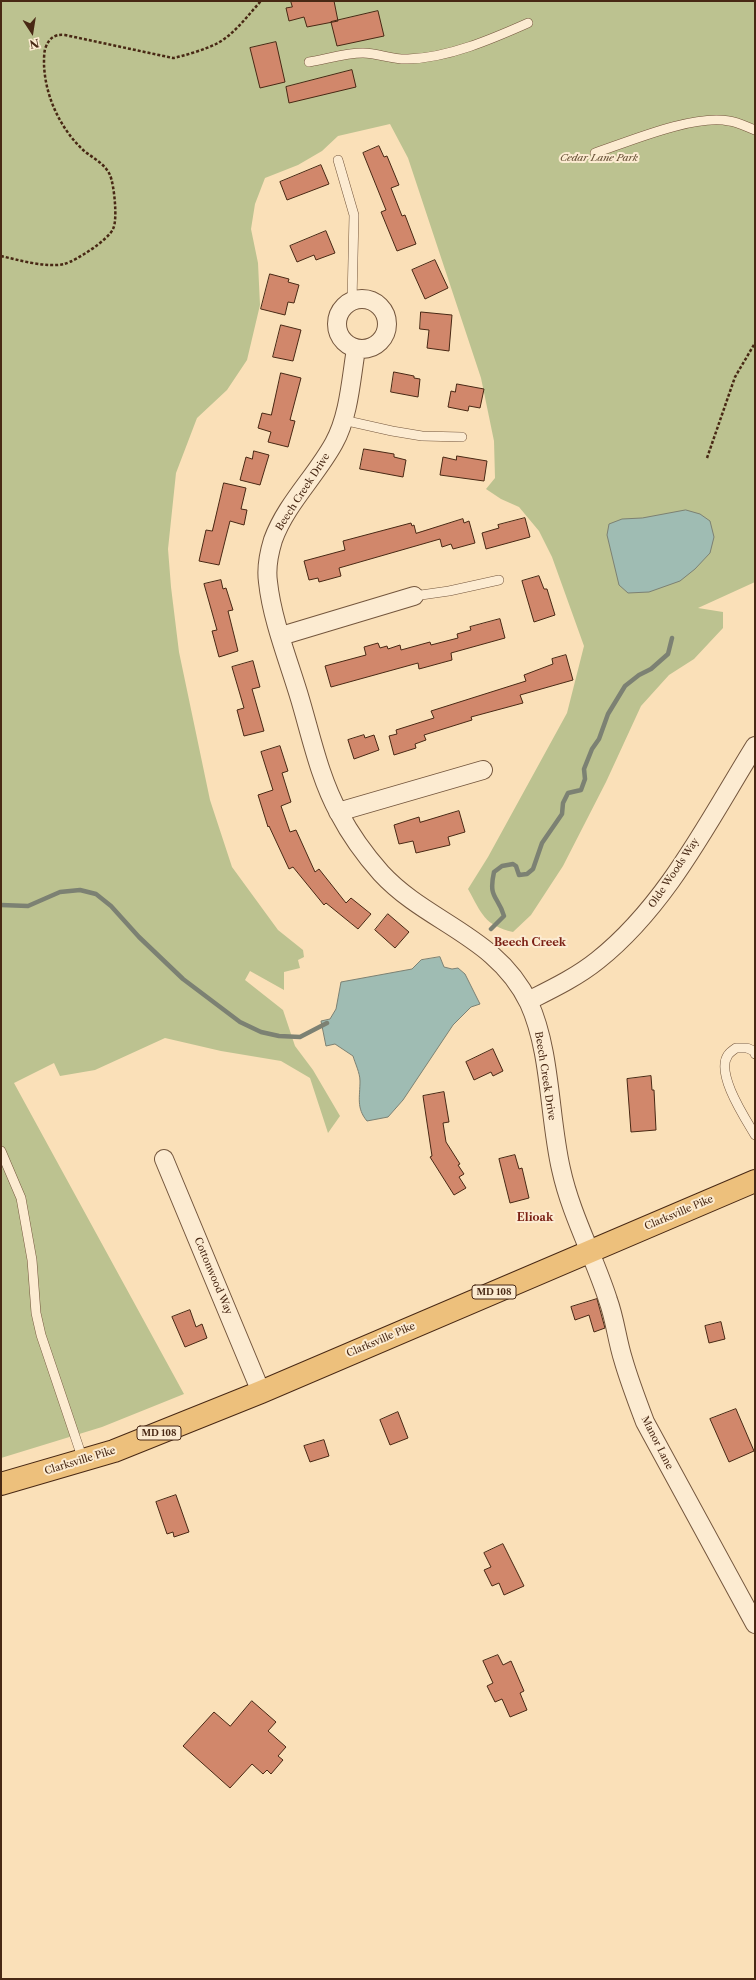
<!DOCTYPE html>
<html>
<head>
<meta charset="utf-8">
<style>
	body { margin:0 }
	#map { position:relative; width:756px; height:1980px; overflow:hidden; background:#fae0b8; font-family:"Libre Caslon Text",serif }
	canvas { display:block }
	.frame { position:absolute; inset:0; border:2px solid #482814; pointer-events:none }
	.north { position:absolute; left:12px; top:12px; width:40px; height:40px; -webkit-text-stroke:3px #fcebd1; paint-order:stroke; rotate:168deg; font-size:11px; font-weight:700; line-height:16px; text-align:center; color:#482814 }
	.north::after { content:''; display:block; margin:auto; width:14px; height:18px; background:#482814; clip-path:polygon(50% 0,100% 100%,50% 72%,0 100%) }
</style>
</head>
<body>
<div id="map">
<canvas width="756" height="1980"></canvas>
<div class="frame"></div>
<div class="north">N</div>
</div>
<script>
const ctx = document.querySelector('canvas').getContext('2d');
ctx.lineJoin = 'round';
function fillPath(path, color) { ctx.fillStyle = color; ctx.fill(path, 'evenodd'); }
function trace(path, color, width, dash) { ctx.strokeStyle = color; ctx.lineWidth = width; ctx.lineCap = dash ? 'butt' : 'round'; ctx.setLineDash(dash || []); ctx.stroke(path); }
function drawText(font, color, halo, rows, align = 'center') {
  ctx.font = font + ' "Libre Caslon Text",serif'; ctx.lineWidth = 4; ctx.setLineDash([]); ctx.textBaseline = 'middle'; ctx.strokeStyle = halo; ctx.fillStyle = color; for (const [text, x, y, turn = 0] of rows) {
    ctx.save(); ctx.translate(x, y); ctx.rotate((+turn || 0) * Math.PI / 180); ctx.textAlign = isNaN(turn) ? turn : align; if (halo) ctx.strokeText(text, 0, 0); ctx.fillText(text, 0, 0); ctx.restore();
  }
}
fillPath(new Path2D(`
	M1,1H755V582L698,608L723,612V628L694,659L669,675L641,706L606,782L563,866L531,915L513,932C484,925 482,914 468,889L488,857L567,713L584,646L552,557L539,531L519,507L501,499L486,489L495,478L494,441L481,378L408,158L390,124L338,136L322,151L298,165L265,178L255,204L251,229L258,263L260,305L247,360L227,390L197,418L176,473L168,549L171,587L179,652L210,800L232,867L278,930L303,950L304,957L298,960L300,968L284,972V990L250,971L245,980L283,1010L295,1046L313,1070L340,1116L328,1133L310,1078L281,1061L221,1051L165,1038L95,1070L60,1076L54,1063L14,1083L184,1394L102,1427L1,1458Z`), '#bcc290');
const water = new Path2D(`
	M686,510L700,514L710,521L714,537L710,553L695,569L680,581L649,592L628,593L619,585L607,535L609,524L622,519L642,518Z
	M440,957L444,967L452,969L458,968L465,974L480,1004L471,1007L453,1025L403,1100L388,1117L367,1121C356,1108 360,1097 360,1081C360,1073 355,1063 353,1056L335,1044L326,1046L321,1021L330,1019L336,1009L341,982L412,969L421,960Z`);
fillPath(water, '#9fbcb3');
trace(water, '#7c8173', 1);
trace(new Path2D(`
	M1,905L28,906L60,892L80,890L96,894L111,906L139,937L183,979L240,1022L261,1032L279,1036L300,1037L327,1023
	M491,929L504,916C498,895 488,899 494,872L502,866L513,864L516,866L519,875L527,874L533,869L542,843L562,814L563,803L568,793L581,790L585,779L584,769L592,749L599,739L608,714L625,686L639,675L651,669L668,654L672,638`), '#7c8173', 4.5);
const building = new Path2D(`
	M291,1H334L338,21L307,27L304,17L289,21L286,8L292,7Z
	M378,11L384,36L337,46L331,22Z
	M276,42L285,82L260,88L250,48Z
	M352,70L356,87L289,103L286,87Z
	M379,146L384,157L387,156L399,185L391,188L402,216L405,215L416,244L397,251L381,212L386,210L363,153Z
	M321,165L329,184L287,200L280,182Z
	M326,231L335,253L316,260L314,255L297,262L290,246Z
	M435,260L448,288L425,299L412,270Z
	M270,274L289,279L288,282L299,285L294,303L288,302L285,315L261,309Z
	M421,312L452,315L449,351L427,348L429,330L420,329Z
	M281,325L301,330L293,361L273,357Z
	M394,372L414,376V378L420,379L418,397L391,392Z
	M281,373L301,378L290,420L295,421L288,447L268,442L271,432L258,428L262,413L271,415Z
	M457,384L484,389L480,408L469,406L468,411L448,407L451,391L455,392Z
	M364,449L394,454V457L406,460L403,477L360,469Z
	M254,451L269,455L260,485L240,480L246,457L252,459Z
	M457,456L487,461L484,481L440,475L443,457L456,460Z
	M224,483L246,488L241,509L247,510L244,525L230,521L219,565L199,561L206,530L212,531Z
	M525,518L530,537L486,549L482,533L499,528L498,525Z
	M463,519L464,523L469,521L475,543L453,549L451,544L442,547L440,539L339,568L341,576L319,582L318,578L309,580L304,561L345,550L343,541L411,523L412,526L414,525L416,533Z
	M539,576L544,589H547L555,615L534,622L522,581Z
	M221,580L223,589L226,588L233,610L228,611L238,651L219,657L212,631L217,630L204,584Z
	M500,619L505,638L451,653L452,660L419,669L418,663L331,687L325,666L366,655L364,647L378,643L380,648L387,646L388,649L400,645L401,650L430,642L431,645L458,638L457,634L471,630L470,627Z
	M566,655L573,680L520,695L523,703L471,717L472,720L424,735L426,740L415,744L416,748L394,755L389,736L397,734L396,730L434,718L431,711L526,681L524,675L553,664L552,659Z
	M253,661L260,687L252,689L264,731L244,736L237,710L244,708L232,667Z
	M364,735L365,738L374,735L379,750L354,759L348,740Z
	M280,746L288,771L282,773L291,802L281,806L290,832L296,830L315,872L319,869L346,903L351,898L371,914L358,929L326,903L324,905L293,867L289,869L269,826L268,827L258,795L273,790L261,752Z
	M459,811L465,832L448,837L450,845L416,853L413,841L399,844L394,825L419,817L420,822Z
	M388,914L409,932L395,948L375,930Z
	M493,1049L503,1071L493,1076L491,1072L474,1080L466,1062Z
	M651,1076L652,1090H654L656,1130L631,1132L627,1079Z
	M444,1092L449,1122L443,1123L446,1142L460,1164L458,1165L464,1174L459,1177L466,1188L454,1195L430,1157L432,1156L423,1096Z
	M515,1155L519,1169L522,1168L529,1198L510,1203L499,1159Z
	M597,1299L605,1328L594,1332L589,1315L575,1320L571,1307Z
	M190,1310L196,1327L202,1324L207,1338L185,1347L172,1317Z
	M721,1322L725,1339L709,1343L705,1326Z
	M736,1409L754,1451L729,1462L710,1419Z
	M398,1412L408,1438L390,1445L380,1420Z
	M324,1440L329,1456L310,1462L304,1446Z
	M176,1495L189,1532L174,1537L173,1532L167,1534L156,1502Z
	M503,1544L524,1586L504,1595L499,1583L492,1586L484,1570L491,1567L484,1553Z
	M498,1655L503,1665L511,1661L524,1691L520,1693L527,1710L510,1717L502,1699L495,1702L487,1686L493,1683L483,1661Z
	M252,1701L276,1722L268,1731L286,1747L278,1756L283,1760L271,1774L267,1770L263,1774L252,1764L230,1788L183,1746L214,1712L230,1726Z`);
fillPath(building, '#d1876b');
trace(building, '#482814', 1);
const service = new Path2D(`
	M309,62C327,59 345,53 363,53C378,53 393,60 408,59C448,58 492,39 528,23
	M595,153C630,141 694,114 729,121C738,122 747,127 755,130
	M338,160L354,215L352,301
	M343,420L392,431L422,436L462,437
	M414,596L449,591L499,580
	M755,1054L754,1051L747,1048H736C733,1050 730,1052 728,1055C715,1073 745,1118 755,1135
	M1,1151L21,1198L32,1260L36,1313L41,1335L83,1460`);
const minor = new Path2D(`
	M337 324a25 25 0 1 1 50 0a25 25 0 1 1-50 0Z
	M356,349C351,379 349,416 334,443C316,476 286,504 273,540C269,553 266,568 268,582C272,620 289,662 300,699C311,736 320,779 339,813C350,834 365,855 381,873C427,923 497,936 529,1003C551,1051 549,1117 561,1169C571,1215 594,1256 608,1300C615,1319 617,1340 623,1359C629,1380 637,1401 645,1422L755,1624
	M281,636L414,596
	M338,812L483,770
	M528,1001C552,989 577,977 598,960C667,905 709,820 755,746
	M164,1159L261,1392`);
const primary = new Path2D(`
	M1,1484L114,1451L261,1392L755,1181`);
trace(service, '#74563d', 10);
trace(minor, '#74563d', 20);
trace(primary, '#482814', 24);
trace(new Path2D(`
	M1,256C18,260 47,268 64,264C76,261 108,240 113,229C118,220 114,184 110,175C104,162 90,157 81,148C59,126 45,95 44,64C44,59 44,54 45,49C49,38 54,34 65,35L173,58C184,56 206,49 216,44C234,35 248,15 261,1
	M707,458L735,377L755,343`), '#482814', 2.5, [3, 2]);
trace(service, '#fcebd1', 9);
trace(minor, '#fcebd1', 18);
trace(primary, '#edc07c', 22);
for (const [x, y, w] of [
	[494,1292,44],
	[159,1433,44]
]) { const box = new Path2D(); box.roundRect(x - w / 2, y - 7, w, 14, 3); ctx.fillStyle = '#fcebd1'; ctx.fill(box); trace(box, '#482814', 1); }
drawText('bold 9px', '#482814', null, [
	["MD 108",494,1292],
	["MD 108",159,1433]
]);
drawText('italic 10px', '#654e33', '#fcebd1', [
	["Cedar Lane Park",599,158]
]);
drawText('10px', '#482814', '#fcebd1', [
	["Beech Creek Drive",303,492,-57],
	["Olde Woods Way",674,873,-56],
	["Beech Creek Drive",545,1076,81],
	["Clarksville Pike",679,1213,-23],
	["Cottonwood Way",213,1276,67],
	["Clarksville Pike",381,1340,-23],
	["Manor Lane",657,1443,63],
	["Clarksville Pike",80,1461,-17]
]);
drawText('bold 11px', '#7a1f14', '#fcebd1', [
	["Beech Creek",530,943],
	["Elioak",535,1218]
]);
</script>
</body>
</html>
